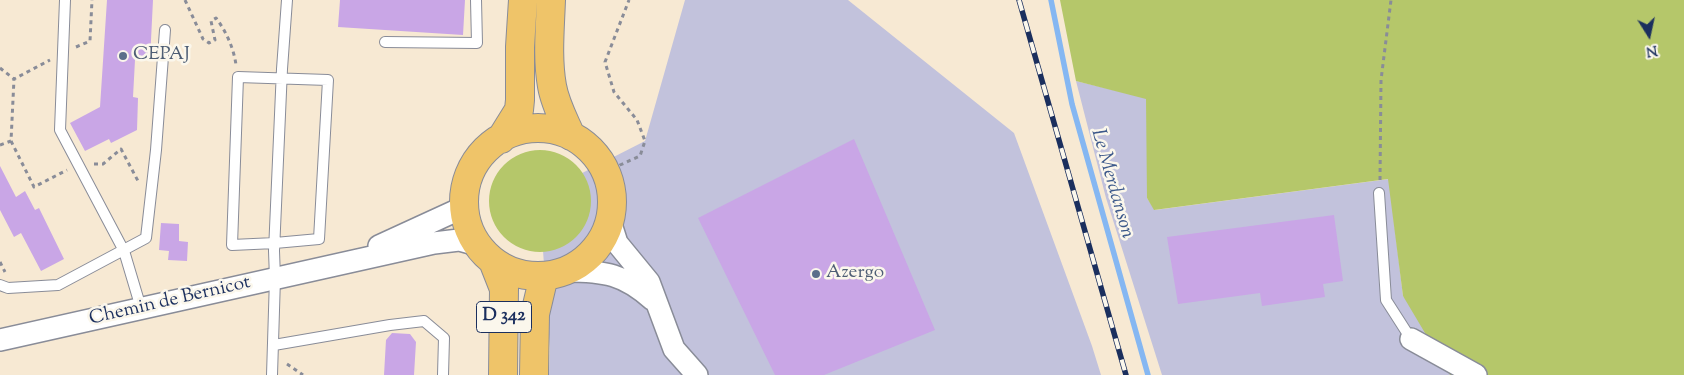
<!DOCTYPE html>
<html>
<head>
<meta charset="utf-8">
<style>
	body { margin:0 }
	#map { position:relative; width:1684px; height:375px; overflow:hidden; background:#f7e9d3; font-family:"Sorts Mill Goudy",serif }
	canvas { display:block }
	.north { position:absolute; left:1624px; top:10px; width:50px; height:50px; -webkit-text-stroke:4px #fbf7ec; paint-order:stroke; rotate:170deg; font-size:14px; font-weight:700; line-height:20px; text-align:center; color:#1b2f5e }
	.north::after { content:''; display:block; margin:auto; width:18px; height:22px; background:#1b2f5e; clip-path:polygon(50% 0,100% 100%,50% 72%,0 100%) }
</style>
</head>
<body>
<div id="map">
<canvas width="1684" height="375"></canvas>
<div class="north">N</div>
</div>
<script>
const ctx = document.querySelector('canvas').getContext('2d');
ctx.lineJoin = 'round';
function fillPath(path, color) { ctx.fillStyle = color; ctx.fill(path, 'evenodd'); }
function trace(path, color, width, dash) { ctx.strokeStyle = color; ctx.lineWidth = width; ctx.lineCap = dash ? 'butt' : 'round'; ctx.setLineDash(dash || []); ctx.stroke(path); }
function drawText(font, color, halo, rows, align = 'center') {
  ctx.font = font + ' "Sorts Mill Goudy",serif'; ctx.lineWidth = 5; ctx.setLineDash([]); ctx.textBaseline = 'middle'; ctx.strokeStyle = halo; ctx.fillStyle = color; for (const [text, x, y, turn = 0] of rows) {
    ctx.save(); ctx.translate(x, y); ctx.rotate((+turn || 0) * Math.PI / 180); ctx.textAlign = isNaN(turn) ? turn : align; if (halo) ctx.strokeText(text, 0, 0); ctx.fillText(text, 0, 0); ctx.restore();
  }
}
fillPath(new Path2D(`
	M685,0H848L1014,133L1092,346L1101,375H549L550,348L539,195L645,141Z
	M1076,81L1147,98V198L1155,210L1389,179L1403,296L1502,375H1162L1106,198Z`), '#c2c2dc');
fillPath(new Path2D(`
	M1060,0H1684V375H1450L1403,296L1388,179L1154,210L1147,198L1146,99L1076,81Z
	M489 201a51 51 0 1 1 102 0a51 51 0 1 1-102 0Z`), '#b5c76a');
trace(new Path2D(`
	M1051,0L1072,104L1148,375`), '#85b7f2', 5.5);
fillPath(new Path2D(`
	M107,0H153L150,60H135L133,97L138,98L137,130L111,143L109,139L85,151L70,123L100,107Z
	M340,0H465L463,35L338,27Z
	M854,139L935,330L824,375H775L698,218Z
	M0,166L16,197L25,191L35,210L39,208L64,259L41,271L21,233L14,237L0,210Z
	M1334,215L1343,281L1323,284L1325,297L1262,306L1260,293L1178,304L1167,237Z
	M161,223L179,224V241L188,242L187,261L168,260L169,251L159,250Z
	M392,333L410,334L416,342L414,375H384L386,340Z`), '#c9a6e6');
const lane = new Path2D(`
	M65,0L60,130L124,251L141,308
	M385,42L477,43L476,0
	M238,77L328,80L319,239L275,243L232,245Z
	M1379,193L1386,300L1411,339
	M0,285L8,288L58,285L146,238L156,150L165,30
	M274,345L390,325L424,321L444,338L443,375
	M272,375L275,278L274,251L282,69L287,0`);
const street = new Path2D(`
	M610,221L617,243L649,282L674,349L697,375
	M379,246L464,207
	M566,271C605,271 624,274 653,300
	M1411,339L1476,375
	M0,340L434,243L459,240L477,245`);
const primary = new Path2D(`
	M551,0C550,28 547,58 552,86C555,104 564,120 571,136
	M464 202a74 74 0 1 1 148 0a74 74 0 1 1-148 0Z
	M501,139L519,110L520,100V47L523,0
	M493,261L504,289L503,375
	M534,375L535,314L544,276`);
trace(lane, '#898c98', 12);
trace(street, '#898c98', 24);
trace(primary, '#898c98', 30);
trace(new Path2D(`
	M185,0L203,39L209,43L215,40L211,21L216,18C226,31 234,49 236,65
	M76,47L90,41L92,0
	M0,68L14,79
	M11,141L34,187L67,170
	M0,145L11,141L14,79L50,60
	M94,164H103L121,149L138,181
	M607,175L620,165L640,156L645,141L637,120L614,92L605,62L629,0
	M1380,180L1381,80L1391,0
	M0,262L5,272
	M287,364L303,375`), '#898c98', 3, [4, 4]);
trace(lane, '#fff', 10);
trace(street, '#fff', 21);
trace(primary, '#efc469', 28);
const rail = new Path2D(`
	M1019,0L1126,375`);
trace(rail, '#1b2f5e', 5.5);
trace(rail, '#fbf7ec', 4, [11]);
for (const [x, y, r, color] of [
	[123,56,5,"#5c6f8a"],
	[816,274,5,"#5c6f8a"]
]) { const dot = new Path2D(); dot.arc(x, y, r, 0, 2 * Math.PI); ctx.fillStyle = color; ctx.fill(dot); trace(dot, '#fbf7ec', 2); }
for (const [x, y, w] of [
	[504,317,55]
]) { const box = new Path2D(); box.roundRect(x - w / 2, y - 15.5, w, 31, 4); ctx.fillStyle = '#fbf7ec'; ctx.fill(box); trace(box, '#1b2f5e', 1); }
drawText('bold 18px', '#1b2f5e', null, [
	["D 342",504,317]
]);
drawText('19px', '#4e5e75', '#fbf7ec', [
	["CEPAJ",133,56],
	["Azergo",826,274]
], 'left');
drawText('19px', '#1b2f5e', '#fbf7ec', [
	["Chemin de Bernicot",170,302,-13]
]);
drawText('italic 20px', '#3b588a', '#fbf7ec', [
	["Le Merdanson",1111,184,74]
]);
</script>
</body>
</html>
